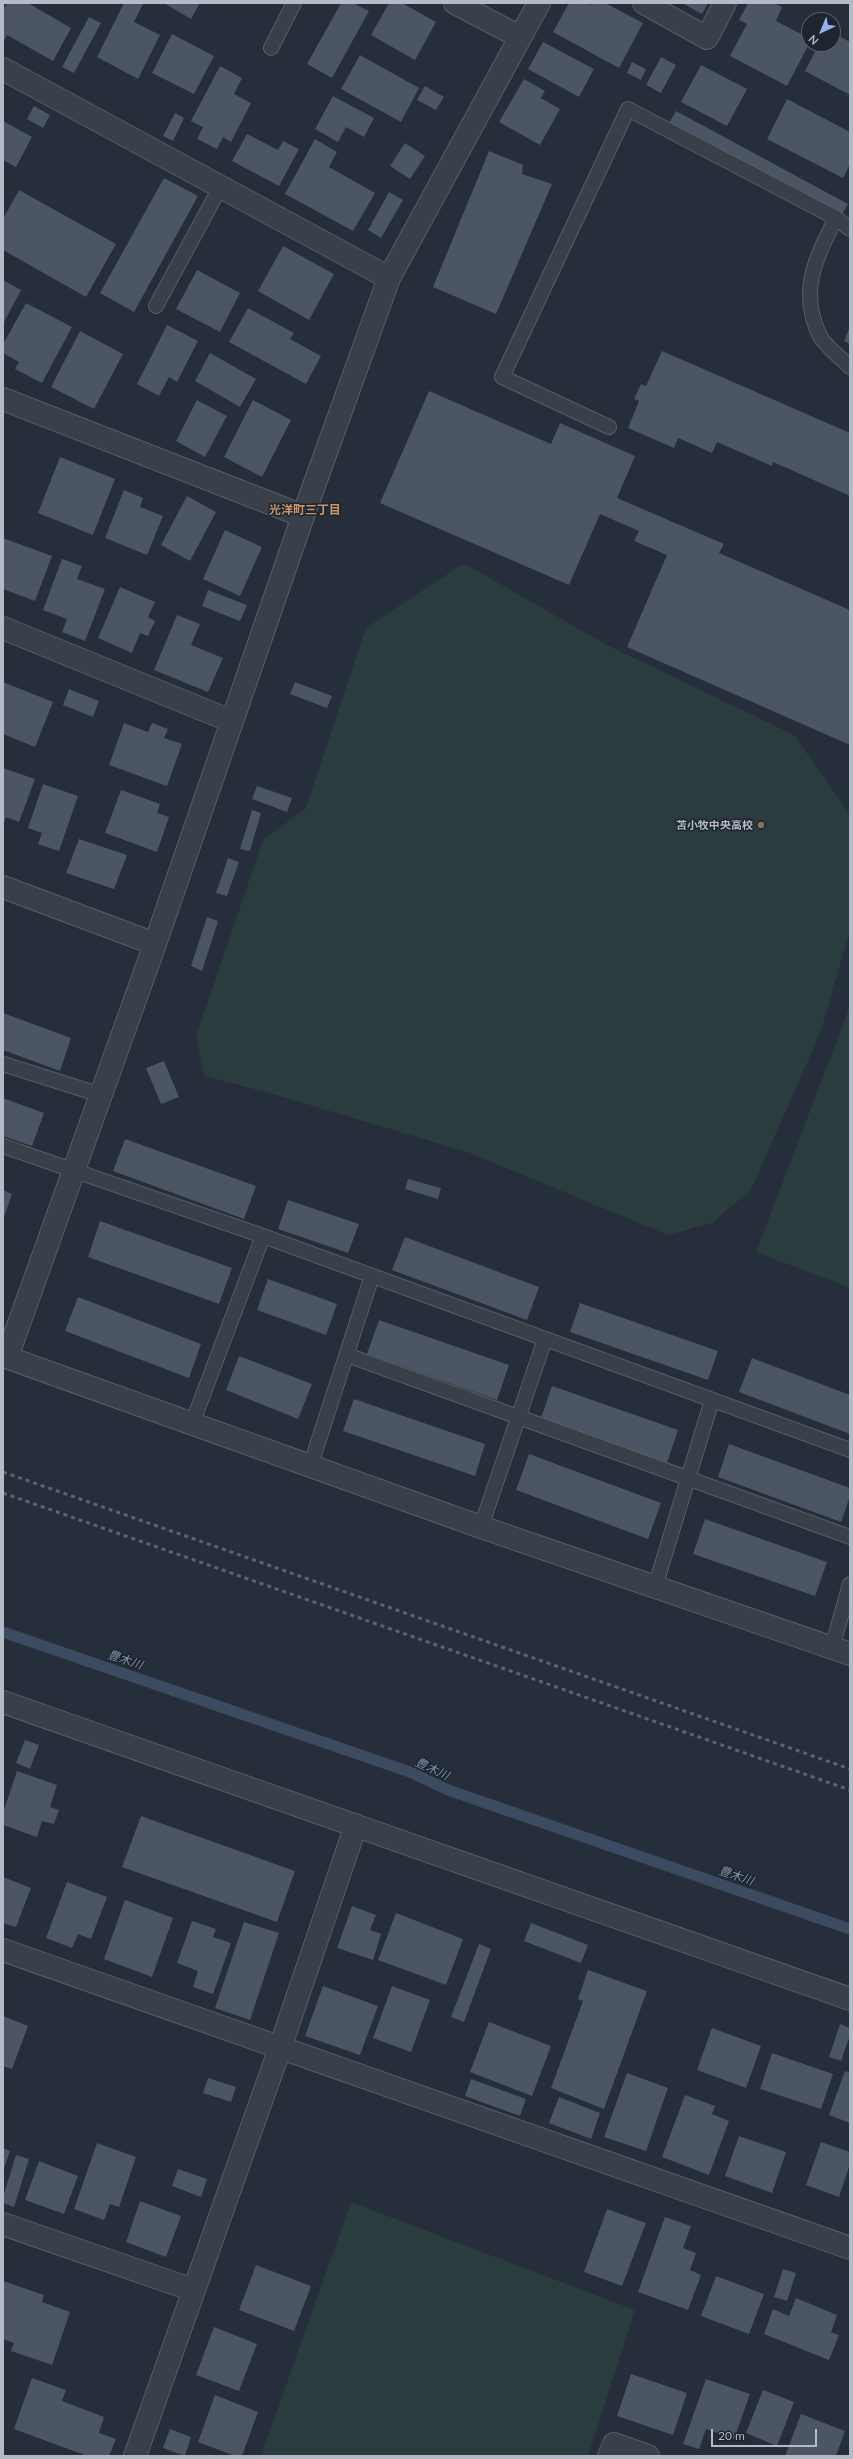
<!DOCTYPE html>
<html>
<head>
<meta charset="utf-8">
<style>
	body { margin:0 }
	#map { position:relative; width:853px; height:2459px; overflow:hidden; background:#252e3a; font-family:Lato,sans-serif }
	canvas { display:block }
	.frame { position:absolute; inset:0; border:4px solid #b4bbc6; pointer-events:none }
	.north { position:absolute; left:801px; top:12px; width:40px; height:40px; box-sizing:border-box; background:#1e252f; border:1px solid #5a616b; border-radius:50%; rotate:224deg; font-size:11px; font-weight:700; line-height:16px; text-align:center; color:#b4bbc6 }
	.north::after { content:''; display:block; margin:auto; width:14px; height:18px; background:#91b4ee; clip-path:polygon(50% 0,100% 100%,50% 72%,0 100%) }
	.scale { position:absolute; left:711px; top:2429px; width:106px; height:18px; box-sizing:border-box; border:2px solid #b4bbc6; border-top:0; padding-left:5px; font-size:12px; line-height:14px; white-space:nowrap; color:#b4bbc6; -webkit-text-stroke:3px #1e252f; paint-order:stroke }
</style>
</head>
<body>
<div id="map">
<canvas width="853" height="2459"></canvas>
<div class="frame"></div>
<div class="north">N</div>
<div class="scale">20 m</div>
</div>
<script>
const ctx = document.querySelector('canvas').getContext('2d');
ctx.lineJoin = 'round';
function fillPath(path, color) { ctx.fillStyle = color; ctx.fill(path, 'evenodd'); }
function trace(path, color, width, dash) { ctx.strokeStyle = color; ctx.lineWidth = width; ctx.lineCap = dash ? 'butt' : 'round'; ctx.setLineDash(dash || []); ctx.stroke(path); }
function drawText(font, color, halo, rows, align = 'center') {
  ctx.font = font + ' Lato,"Noto Sans JP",sans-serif'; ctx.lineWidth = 3; ctx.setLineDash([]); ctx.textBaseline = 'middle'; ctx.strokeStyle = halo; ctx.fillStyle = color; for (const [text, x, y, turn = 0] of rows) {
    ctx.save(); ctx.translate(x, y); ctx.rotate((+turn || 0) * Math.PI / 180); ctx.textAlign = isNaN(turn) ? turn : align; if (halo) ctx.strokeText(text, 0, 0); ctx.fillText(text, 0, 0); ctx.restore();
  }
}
fillPath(new Path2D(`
	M464,563L603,643L794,735L849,813L850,930L821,1031L751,1190L712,1223L668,1235L467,1152L273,1094L204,1076L196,1036L263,840L306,808L366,628Z
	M850,1006V1288L756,1252Z
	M351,2202L635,2310L588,2456H261Z`), '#2a3c3d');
trace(new Path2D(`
	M3,1632L410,1772L448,1790L850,1929`), '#3c4b62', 11);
fillPath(new Path2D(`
	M8,3H28L71,28L53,61L7,35L3,42V9Z
	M124,3L143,4L134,22L160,35L138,79L97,57Z
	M164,3H200L191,19Z
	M341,3H353L369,11L332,78L307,64Z
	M389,3H402L436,22L415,60L371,35Z
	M569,3H587L591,5L592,3H605L643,23L619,68L553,32Z
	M682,3H708L702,14Z
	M748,3H774L782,7L776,21L809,38V44L787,86L730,56L747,24L739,20Z
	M89,17L101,23L74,73L62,67Z
	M833,33L850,42V95L805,71L819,44H833Z
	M172,34L214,56L194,94L152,73Z
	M543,42L594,69L579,97L528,69Z
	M360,55L419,88L401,122L341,89Z
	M661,57L676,65L661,93L646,85Z
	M632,62L646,69L641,80L627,73Z
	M701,65L747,89L727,126L681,102Z
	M220,66L242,78L234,94L251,103L231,142L223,137L217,149L197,139L203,127L191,121Z
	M524,79L545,91L541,98L560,109L540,145L499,122Z
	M425,86L444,97L436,110L417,100Z
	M333,96L374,118L364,137L346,127L338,142L315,129Z
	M787,99L850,132V164L843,178L767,139Z
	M34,106L50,115L43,128L27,119Z
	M676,111L848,204L841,216L669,123Z
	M175,113L184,118L173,141L163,136Z
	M3,121L32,137L16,167L3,160Z
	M247,134L278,150L283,141L299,149L279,186L232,161Z
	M315,139L337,152L329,167L375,193L353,231L285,194Z
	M405,143L425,156L410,179L390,166Z
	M489,151L523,165L522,174L552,184L496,314L433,287Z
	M164,178L198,196L134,312L100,293Z
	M19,190L116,244L86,297L3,250V219Z
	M389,192L403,200L381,238L368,230Z
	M283,246L334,274L309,320L258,291Z
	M197,270L240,293L220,332L176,309Z
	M3,280L21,290L3,324Z
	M26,303L72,327L42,383L15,369L19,362L3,353V344Z
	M248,308L294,333L290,339L321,356L306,384L229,342Z
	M167,325L198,341L177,382L169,377L159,396L137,384Z
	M850,326V344L844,341Z
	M80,331L123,354L94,409L51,387Z
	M662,351L850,433V496L773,462L772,466L717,442L712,453L678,438L674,448L628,428L639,401L634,399L641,384L646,386Z
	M210,353L256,379L240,407L195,381Z
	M429,391L551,444L560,423L635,456L617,498L724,544L719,553L850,610V745L627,647L667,555L634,541L639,531L600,514L569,585L380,503Z
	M197,400L227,416L205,457L176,441Z
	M253,400L291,420L262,477L224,457Z
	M60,457L115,479L93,535L38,513Z
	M124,490L143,498L140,507L163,516L147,555L105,538Z
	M187,496L216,512L190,561L161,545Z
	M225,530L262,547L240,596L203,579Z
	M3,538L52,556L35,601L3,589Z
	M62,559L82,566L77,579L105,589L85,641L62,632L67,619L43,610Z
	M120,587L155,602L148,617L155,621L148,636L140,633L132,653L98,638Z
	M208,590L247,605L240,621L202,606Z
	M177,615L200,624L191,645L223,658L208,692L154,670Z
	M3,682L53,702L35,747L3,734Z
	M295,682L332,696L327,708L290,694Z
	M69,689L99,701L93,717L63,705Z
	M124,723L148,732L152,723L168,729L164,738L182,744L167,786L109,765Z
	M3,768L35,779L19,822L6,817L3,825Z
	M43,784L78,796L59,851L38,844L42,833L28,828Z
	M257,786L292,798L287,812L252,799Z
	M121,790L160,804L157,813L169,817L157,852L105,833Z
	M252,810L261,813L250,851L240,849Z
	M79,839L127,855L114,889L66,873Z
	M228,858L239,862L227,896L216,893Z
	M207,917L218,921L202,971L191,966Z
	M3,1013L71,1038L60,1071L3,1050Z
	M164,1061L179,1097L161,1104L146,1068Z
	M3,1098L44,1113L32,1146L3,1136Z
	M125,1139L256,1186L244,1219L113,1171Z
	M408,1179L441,1188L438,1199L405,1189Z
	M3,1190L12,1194L3,1220Z
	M288,1200L359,1224L348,1253L278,1229Z
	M100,1221L232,1268L219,1304L88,1257Z
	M405,1237L539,1287L527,1320L392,1270Z
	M268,1279L337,1304L326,1335L257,1310Z
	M78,1297L201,1344L189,1378L65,1331Z
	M580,1303L718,1351L708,1380L570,1332Z
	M379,1320L509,1365L497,1400L367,1354Z
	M239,1356L312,1384L298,1419L226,1390Z
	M752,1358L850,1395V1434L739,1392Z
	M552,1386L678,1430L667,1463L541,1418Z
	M354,1399L485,1444L475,1476L343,1431Z
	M729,1444L850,1488V1496L841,1522L718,1477Z
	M529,1454L661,1503L648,1539L516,1490Z
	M705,1519L827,1562L815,1596L693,1554Z
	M25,1740L39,1745L30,1769L16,1763Z
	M17,1771L57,1785L50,1807L59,1810L54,1824L42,1821L37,1837L3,1825V1813Z
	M141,1816L295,1871L277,1922L122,1867Z
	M3,1877L31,1888L16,1927L3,1923Z
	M67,1882L107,1897L91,1939L78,1934L72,1948L46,1938Z
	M125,1900L173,1918L152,1977L104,1959Z
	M352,1906L376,1915L370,1930L381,1934L373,1960L337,1948Z
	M396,1913L463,1939L446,1985L378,1960Z
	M192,1921L216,1929L213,1937L231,1943L213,1994L193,1987L198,1971L177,1963Z
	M244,1922L279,1933L250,2020L215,2008Z
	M531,1923L588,1945L581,1963L524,1941Z
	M479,1944L491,1949L464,2022L451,2017Z
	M588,1970L647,1991L604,2109L551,2088L583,2001L578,1999Z
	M323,1986L378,2006L360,2055L305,2036Z
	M392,1986L430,2000L411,2052L373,2038Z
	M3,2016L28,2026L12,2069L3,2066Z
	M489,2022L551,2046L532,2096L470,2072Z
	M840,2024L850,2028V2035L841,2061L829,2057Z
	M712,2028L761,2046L746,2088L697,2070Z
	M772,2053L833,2074L821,2109L760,2089Z
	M845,2071L850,2073V2123L829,2115Z
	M627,2073L668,2088L646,2151L604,2137Z
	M208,2078L236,2087L231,2102L203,2093Z
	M471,2079L526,2099L520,2116L465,2096Z
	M685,2095L715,2106L712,2114L729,2121L709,2175L662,2157Z
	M559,2097L600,2113L591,2139L549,2123Z
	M739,2136L786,2152L772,2193L725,2176Z
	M821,2142L850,2152V2164L839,2197L806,2185Z
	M97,2143L136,2157L119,2207L110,2204L104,2220L74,2209Z
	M3,2148L10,2151L3,2171Z
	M16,2155L29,2159L14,2207L3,2203V2197Z
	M39,2161L78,2176L64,2214L25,2200Z
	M178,2169L207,2179L201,2197L172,2186Z
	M140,2201L181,2216L166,2257L126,2242Z
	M607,2209L646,2223L622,2286L584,2272Z
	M665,2217L691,2226L683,2248L696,2253L690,2270L701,2275L688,2310L638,2292Z
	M256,2265L311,2286L294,2331L239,2310Z
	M783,2269L796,2273L787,2301L774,2297Z
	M716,2276L764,2294L749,2334L701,2316Z
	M3,2281L44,2295L42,2302L70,2312L52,2365L11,2351L14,2343L3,2339Z
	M796,2298L837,2315L831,2332L839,2335L829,2360L764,2334L773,2309L789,2316Z
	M214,2327L257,2344L239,2391L196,2375Z
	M631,2374L687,2393L673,2435L617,2416Z
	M32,2378L66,2390L62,2401L104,2417L99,2433L116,2439L109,2456H87L14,2429Z
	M706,2379L750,2394L734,2439L706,2429L699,2449L683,2444Z
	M763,2390L794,2402L777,2446L746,2433Z
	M215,2395L258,2412L242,2456H235L198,2442Z
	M801,2414L845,2431L836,2456H785Z
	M170,2429L191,2437L185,2456L163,2448Z`), '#4b5563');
const service = new Path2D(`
	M271,48L294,3
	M836,218C816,258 798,291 820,336C826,347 841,358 850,367
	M156,306L221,186
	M609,427L502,377L628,109L836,218L850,229
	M3,1064L101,1095
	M3,1146L263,1236L850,1450
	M347,1355L850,1537
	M192,1424L263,1236
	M310,1467L372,1276
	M481,1527L545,1339
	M655,1587L712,1400
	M832,1648L850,1584`);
const minor = new Path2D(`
	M455,3L520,37
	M644,3L707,38L725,3
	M3,69L389,278
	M3,399L303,516
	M3,628L231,721
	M3,887L155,944
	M3,1356L481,1527L850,1654
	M7,1357L155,944L303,516L389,278L539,3
	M3,1702L850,1999
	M3,1950L850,2248
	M3,2224L193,2290
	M135,2456L280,2048L356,1825
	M609,2456L614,2444L648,2456`);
trace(service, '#575e68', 16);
trace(minor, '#575e68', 24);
trace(service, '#39404a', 14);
trace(minor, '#39404a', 22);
trace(new Path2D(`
	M3,1472L850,1769
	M3,1493L850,1790`), '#5b6471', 3, [4, 4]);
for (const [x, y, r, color] of [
	[761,825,4,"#8d6e63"]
]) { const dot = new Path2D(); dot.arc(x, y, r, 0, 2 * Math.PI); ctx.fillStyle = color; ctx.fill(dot); trace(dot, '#1e252f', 1.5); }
drawText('bold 11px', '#b4bbc6', '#1e252f', [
	["苫小牧中央高校",753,825]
], 'right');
drawText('bold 12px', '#ca956a', '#1e252f', [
	["光洋町三丁目",305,510]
]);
drawText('italic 12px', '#7e91ab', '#1e252f', [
	["豊木川",125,1660,19],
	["豊木川",432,1769,25],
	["豊木川",736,1876,19]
]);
</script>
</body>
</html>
